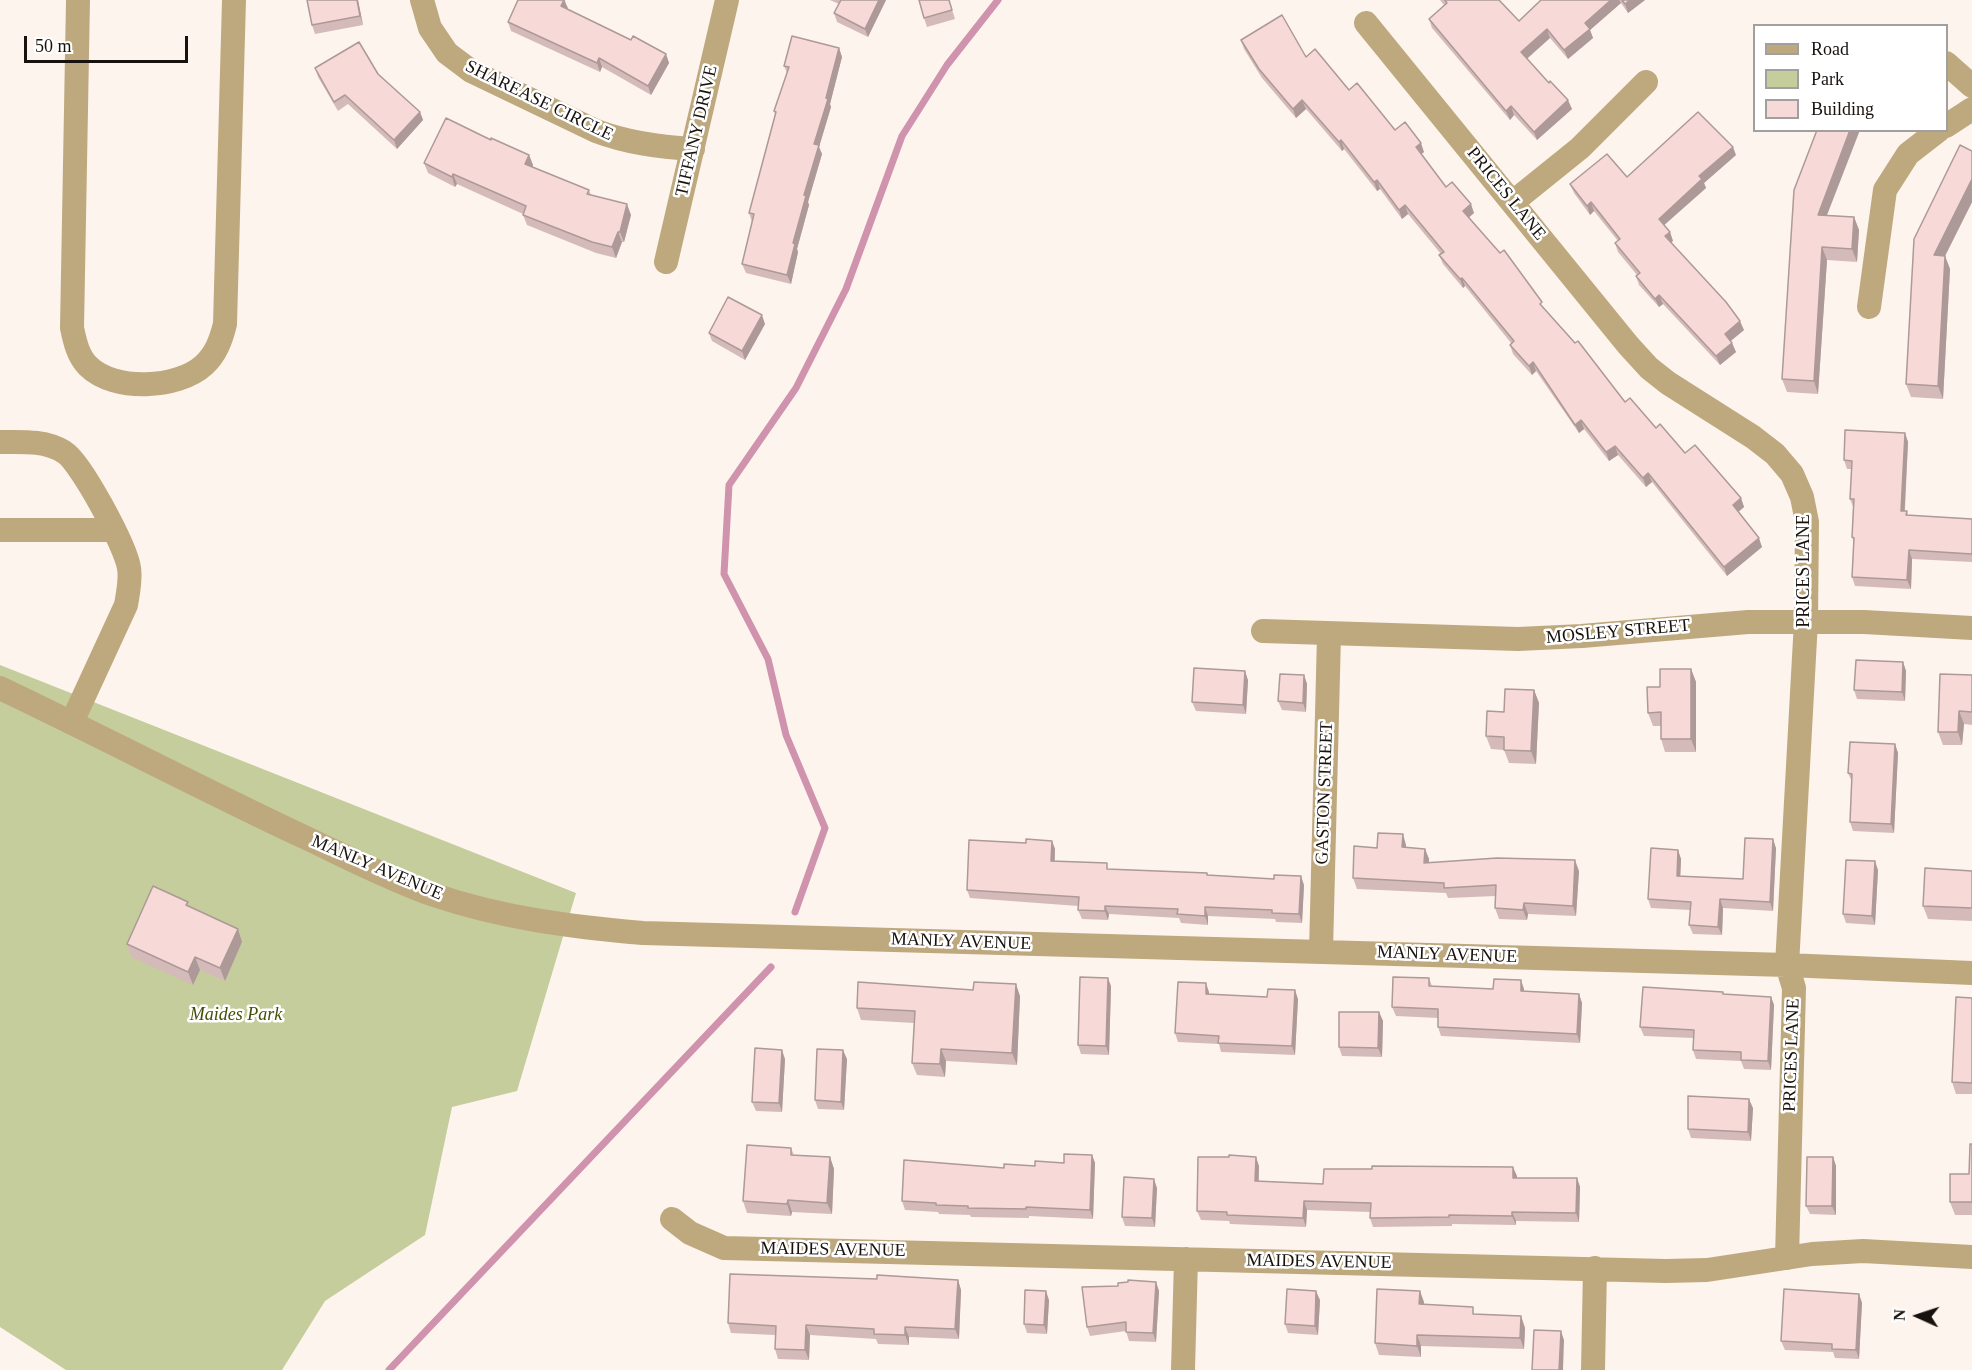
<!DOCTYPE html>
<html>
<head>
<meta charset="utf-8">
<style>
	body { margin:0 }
	#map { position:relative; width:1972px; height:1370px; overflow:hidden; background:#fef4ee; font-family:Georgia,serif }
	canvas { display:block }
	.legend { position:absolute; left:1753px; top:24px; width:195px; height:108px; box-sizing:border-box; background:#fff; border:2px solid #a2a09f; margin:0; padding:8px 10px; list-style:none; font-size:18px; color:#17120e }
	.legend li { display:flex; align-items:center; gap:12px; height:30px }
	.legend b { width:30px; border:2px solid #a2a09f }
	.north { position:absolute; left:1888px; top:1286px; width:60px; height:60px; -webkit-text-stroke:4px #fff; paint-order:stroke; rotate:273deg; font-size:16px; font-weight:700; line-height:24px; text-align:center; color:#17120e }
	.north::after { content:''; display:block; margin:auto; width:21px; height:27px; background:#17120e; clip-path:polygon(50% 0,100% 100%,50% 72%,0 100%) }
	.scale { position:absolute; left:24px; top:36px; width:164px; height:27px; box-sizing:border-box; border:3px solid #17120e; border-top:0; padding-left:8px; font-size:18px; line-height:21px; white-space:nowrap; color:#17120e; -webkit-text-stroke:4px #fff; paint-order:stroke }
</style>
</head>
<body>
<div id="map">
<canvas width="1972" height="1370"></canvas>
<ul class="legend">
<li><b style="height:8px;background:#bea97e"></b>Road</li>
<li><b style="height:16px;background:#c4cd9b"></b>Park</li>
<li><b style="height:16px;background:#f7dad8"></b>Building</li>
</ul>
<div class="north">N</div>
<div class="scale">50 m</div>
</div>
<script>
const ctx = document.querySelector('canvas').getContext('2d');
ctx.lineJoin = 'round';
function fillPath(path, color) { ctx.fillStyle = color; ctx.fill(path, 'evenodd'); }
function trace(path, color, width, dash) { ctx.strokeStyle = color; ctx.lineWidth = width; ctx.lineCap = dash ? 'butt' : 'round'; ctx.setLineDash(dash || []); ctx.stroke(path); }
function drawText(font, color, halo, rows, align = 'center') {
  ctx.font = font + ' Georgia,serif'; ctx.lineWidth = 5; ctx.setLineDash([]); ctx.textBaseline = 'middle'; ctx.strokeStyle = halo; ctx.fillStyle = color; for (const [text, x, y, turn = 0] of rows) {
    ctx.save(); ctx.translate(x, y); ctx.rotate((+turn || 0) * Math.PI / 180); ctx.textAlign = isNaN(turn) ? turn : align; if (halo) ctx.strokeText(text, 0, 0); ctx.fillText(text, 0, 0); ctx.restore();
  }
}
fillPath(new Path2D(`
	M0,665L576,893L517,1091L452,1107L425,1235L325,1301L282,1370H66L0,1327Z`), '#c4cd9b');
trace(new Path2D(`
	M795,912L825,828L786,735L768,659L724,574L729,485L796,388L846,289L902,136L947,65L998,0
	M389,1370L771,967`), '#d093ad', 7);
trace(new Path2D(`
	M78,0L72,328C75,342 78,356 88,366C114,392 178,389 204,365C216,354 221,340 225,324L234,0
	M422,0L430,28L447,53L471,71L596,131C628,143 659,147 693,149
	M1366,23L1628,345L1649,368L1668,383L1753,437L1775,454L1792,474L1802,497L1807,522L1806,621L1787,965L1794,988L1787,1258
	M1946,63L1972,86
	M1946,126L1972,109
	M1513,202L1580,148L1646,82
	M666,262L727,0
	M1869,307L1885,190L1908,154L1939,130
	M0,442C21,442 45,440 64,452C81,462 126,547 129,568C131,580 128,593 126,605L72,722
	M0,530H114
	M1263,631L1518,639L1582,636L1748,622H1864L1972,628
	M0,688C101,736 200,788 302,836C345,856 388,879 434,895C502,918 572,927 643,933L1787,965L1972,973
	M1321,951L1329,635
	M672,1219L690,1233L724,1248L1666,1271L1707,1270L1812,1254L1863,1251L1972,1257
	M1183,1370L1186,1259
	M1593,1370L1595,1268`), '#bea97e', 24);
fillPath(new Path2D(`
	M358,0L363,25L315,34L312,25Z
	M518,0H565L567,9L631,40L666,54L669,63L651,95L602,67L600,72L511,31L508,22Z
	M830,0H886L868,37L837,22L834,13L839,4Z
	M949,0L955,19L927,27L924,18Z
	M1440,0H1499L1519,21L1541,0H1645L1628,13L1621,3L1590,30L1593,38L1568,59L1550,38L1527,59L1572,109L1537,140L1514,115L1510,120L1432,28L1429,19L1444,5Z
	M1241,40L1306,57L1349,90L1395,130L1424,152L1421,154L1446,187L1474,213L1469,217L1545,310L1625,402L1685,453L1741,498L1744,507L1738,512L1762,547L1727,576L1652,482L1646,487L1618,455L1609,461L1584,429L1579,433L1536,371L1532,375L1513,354L1510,345L1511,343L1465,286L1463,288L1443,264L1439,255L1441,254L1408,214L1402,219L1380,189L1377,191L1344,149L1342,151L1306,109L1296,118L1262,78L1244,49Z
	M839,48L842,57L830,104L831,107L819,147L822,154L808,202L809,205L797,249L798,252L791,284L746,273L742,264L752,222L749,213L775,114L774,111L787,73L784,66Z
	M315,68L378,74L420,112L423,120L397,149L348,104L338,111L318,77Z
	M491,140L529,155L533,165L532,167L589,190L591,195L631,215L624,242H622L616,258L596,253L527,225L523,215V214L457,184L455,187L428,173L424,163Z
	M1972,151V202L1945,256L1950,269L1943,399L1911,397L1906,384Z
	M1736,155L1704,183L1706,188L1664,225L1670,232L1673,241L1671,242L1744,330L1731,341L1736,352L1720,365L1663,304L1659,307L1639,285L1636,276L1637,275L1618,252L1615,243L1618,241L1594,211L1590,215L1574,193L1570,184L1627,177Z
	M1827,215L1854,217L1859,230L1857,262L1827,260L1818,394L1787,392L1782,379Z
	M765,324L745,360L712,341L709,333Z
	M1905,433L1908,442L1905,511H1907L1908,515L1972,519V562L1912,559L1911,589L1855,586L1852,577L1854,543L1852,537L1853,507L1850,499L1852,469H1847L1844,460Z
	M1903,662L1906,671L1905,701L1857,699L1854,690Z
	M1691,669L1696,682V752H1665L1661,739V726H1653L1648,713L1660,687Z
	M1304,675L1307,684L1306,712L1282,710L1278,701Z
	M1972,675V725L1964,724L1962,745H1943L1938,732Z
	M1248,680L1246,714L1196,711L1192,702Z
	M1534,690L1539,703L1536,764L1509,763L1504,750L1491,749L1486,736L1504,712Z
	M1895,744L1898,753L1894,833L1853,831L1850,822L1852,782L1848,773Z
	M1052,841L1055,849V861L1109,870L1207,873L1208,875L1304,885L1302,923L1276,922L1275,919L1208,916V925L1181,923L1179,918L1109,914L1108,920L1082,919L1078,910V906L970,898L967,890L1026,843Z
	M1406,845V848L1425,849L1429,859V863L1579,871L1576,916L1528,914L1527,920L1499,919L1495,908L1496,896L1448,898L1446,893L1357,889L1353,878L1377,848Z
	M1776,848L1773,911L1723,908L1722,935L1693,934L1689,925L1690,910L1651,908L1648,899L1678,850L1681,859L1680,876L1743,879Z
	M1878,870L1875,925L1846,923L1843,914Z
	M1972,871V921L1928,919L1923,906Z
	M189,907L242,942L225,981L200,970L193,985L131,957L127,944Z
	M1429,978L1432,986L1493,989H1524V992L1579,994L1582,1003L1580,1043L1441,1036L1438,1027V1018L1396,1016L1392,1007Z
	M1111,986L1109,1055L1081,1054L1078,1045Z
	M1209,992V994L1298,999L1295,1055L1221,1052L1219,1044L1178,1042L1175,1033Z
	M1723,992L1724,994L1771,997L1774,1005L1771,1070L1744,1069L1741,1061L1696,1059L1693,1050V1038L1644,1036L1640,1027Z
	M1020,996L1017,1065L946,1061L945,1077L917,1075L912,1063L914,1023L861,1020L857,1008Z
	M1972,998V1094H1956L1952,1082Z
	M1379,1012L1383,1021L1382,1057L1342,1056L1339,1047Z
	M785,1059L782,1112L756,1111L752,1102Z
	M847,1059L844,1110L818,1109L815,1100Z
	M1753,1108L1751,1141L1691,1138L1688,1129Z
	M1972,1144V1215H1955L1950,1202L1969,1174Z
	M791,1148L794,1155L830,1157L834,1169L832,1214L792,1212L791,1216L747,1213L743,1201Z
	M1092,1155L1095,1163L1093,1219L1029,1216V1218L971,1217L970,1215L939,1214L938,1212L905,1210L902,1201L1004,1168L1035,1166L1064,1163Z
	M1229,1157L1259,1166V1181L1323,1184L1517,1176V1178H1577L1580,1187L1579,1222L1516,1221V1225L1452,1224V1226L1373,1227L1370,1218V1212L1307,1210L1306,1227L1230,1224L1229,1221L1201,1220L1197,1211Z
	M1833,1157L1836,1166V1215L1810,1214L1806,1206Z
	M1157,1188L1155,1227L1125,1226L1122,1217Z
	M877,1279L958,1280L961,1290L959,1339L909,1337V1345L878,1344L876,1339L810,1335L809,1360L778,1359L775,1349V1335L731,1333L728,1323Z
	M1156,1282L1159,1291L1156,1342L1129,1341L1126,1331L1090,1336L1087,1327L1118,1286Z
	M1859,1294L1862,1303L1859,1359L1835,1358L1833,1352L1785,1350L1781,1341Z
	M1049,1300L1047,1334L1027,1333L1024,1324Z
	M1320,1300L1318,1335L1288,1333L1285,1324Z
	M1424,1302L1423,1304L1476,1314L1521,1316L1525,1328L1524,1349L1421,1346V1357L1379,1355L1375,1343Z`), '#d4bbba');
fillPath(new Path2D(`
	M357,0H358L363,25L360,16Z
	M564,0L568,8L564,15L561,6Z
	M879,0H886L868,37L865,29Z
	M1611,0H1619L1621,3L1590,30L1593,38L1568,59L1564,50L1585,23Z
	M1630,0H1645L1628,13L1625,4Z
	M1547,29L1550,38L1524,61L1521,52Z
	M839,48L842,57L830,104L831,107L819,147L822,154L808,202L809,205L797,249L798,252L791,284L787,275L793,243L804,195L814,144Z
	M666,54L669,63L651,95L648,86Z
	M599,58L602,67L600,72L597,63Z
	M1302,100L1306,109L1296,118L1293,109Z
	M1568,100L1572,109L1537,140L1534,132Z
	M1511,106L1514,115L1510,120L1506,111Z
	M420,112L423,120L397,149L394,140Z
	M1850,130H1860L1822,228L1818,215Z
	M1341,140L1344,149L1342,151L1339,142Z
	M1421,143L1424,152L1419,156L1416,147Z
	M1733,147L1736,155L1704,183L1706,188L1662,227L1659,219L1699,176Z
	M529,155L533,165L529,175L525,164Z
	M453,174L457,184L455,187L452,177Z
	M1972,179V202L1945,256L1950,269L1943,399L1938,386L1934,255Z
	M1377,180L1380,189L1377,191L1374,182Z
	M1591,202L1594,211L1590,215L1587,206Z
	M627,204L631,215L624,242L620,232Z
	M1471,204L1474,213L1466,220L1463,211Z
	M1405,205L1408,214L1402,219L1399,210Z
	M1854,217L1859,230L1857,262L1852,249Z
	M618,232L622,242L616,258L612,247Z
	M1670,232L1673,241L1668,245L1665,236Z
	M1822,247L1827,260L1818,394L1814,381Z
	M1462,278L1465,286L1463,288L1460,279Z
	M1659,295L1663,304L1659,307L1655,299Z
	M762,315L765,324L745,360L742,351Z
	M1740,321L1744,330L1728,343L1725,334Z
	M1732,343L1736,352L1720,365L1716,356Z
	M1533,362L1536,371L1532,375L1529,366Z
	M1581,420L1584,429L1579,433L1575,425Z
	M1905,433L1908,442L1904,520L1901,511Z
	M1615,446L1618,455L1609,461L1606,452Z
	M1648,473L1652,482L1646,487L1643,478Z
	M1741,498L1744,507L1736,514L1733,505Z
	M1759,538L1762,547L1727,576L1724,567Z
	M1909,550L1912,559L1911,589L1907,580Z
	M1903,662L1906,671L1905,701L1902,692Z
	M1691,669L1696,682V752L1691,739Z
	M1245,671L1248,680L1246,714L1243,705Z
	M1304,675L1307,684L1306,712L1303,703Z
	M1534,690L1539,703L1536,764L1531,751Z
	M1959,711L1964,724L1962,745L1958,732Z
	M1895,744L1898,753L1894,833L1891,824Z
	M1403,834L1406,845V858L1402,847Z
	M1773,839L1776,848L1773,911L1770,902Z
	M1052,841L1055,849L1054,870L1051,861Z
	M1425,849L1429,859L1428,874L1424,863Z
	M1678,850L1681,859L1680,885L1677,876Z
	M1575,860L1579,871L1576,916L1573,906Z
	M1875,861L1878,870L1875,925L1872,916Z
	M1301,876L1304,885L1302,923L1299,914Z
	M1720,899L1723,908L1722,935L1718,927Z
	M1524,903L1528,914L1527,920L1523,910Z
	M1105,906L1109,914L1108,920L1105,911Z
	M1205,907L1208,916V925L1205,916Z
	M238,929L242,942L225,981L220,968Z
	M195,957L200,970L193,985L188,972Z
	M1108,978L1111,986L1109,1055L1106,1046Z
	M1521,980L1524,989V1000L1521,991Z
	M1206,983L1209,992V1002L1206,994Z
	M1016,984L1020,996L1017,1065L1012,1053Z
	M1295,990L1298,999L1295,1055L1292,1046Z
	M1579,994L1582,1003L1580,1043L1577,1034Z
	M1771,997L1774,1005L1771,1070L1768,1061Z
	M1379,1012L1383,1021L1382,1057L1378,1048Z
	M941,1049L946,1061L945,1077L940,1064Z
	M782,1050L785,1059L782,1112L779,1103Z
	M843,1050L847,1059L844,1110L841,1102Z
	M1749,1099L1753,1108L1751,1141L1748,1132Z
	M1092,1155L1095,1163L1093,1219L1090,1210Z
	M830,1157L834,1169L832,1214L827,1203Z
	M1256,1157L1259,1166L1258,1190L1255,1181Z
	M1833,1157L1836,1166V1215L1832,1206Z
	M1513,1167L1517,1176L1516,1187L1513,1178Z
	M1577,1178L1580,1187L1579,1222L1576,1213Z
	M1154,1179L1157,1188L1155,1227L1152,1218Z
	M788,1200L792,1212L791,1216L787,1204Z
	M1304,1201L1307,1210L1306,1227L1303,1218Z
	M1512,1212L1516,1221V1225L1512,1216Z
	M958,1280L961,1290L959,1339L955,1329Z
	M1156,1282L1159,1291L1156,1342L1153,1333Z
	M1046,1291L1049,1300L1047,1334L1044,1325Z
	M1316,1291L1320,1300L1318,1335L1315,1326Z
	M1420,1291L1424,1302L1423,1315L1419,1304Z
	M1859,1294L1862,1303L1859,1359L1856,1350Z
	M1521,1316L1525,1328L1524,1349L1520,1338Z
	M806,1325L810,1335L809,1360L805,1350Z
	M905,1327L909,1337V1345L905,1335Z
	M1561,1331L1564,1340L1563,1370H1559Z
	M1417,1335L1421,1346V1357L1417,1346Z`), '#ad9997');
const building = new Path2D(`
	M307,0H357L360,16L312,25Z
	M518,0H564L561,6L631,40L633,36L666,54L648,86L599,58L597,63L508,22Z
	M841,0H879L865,29L834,13Z
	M919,0H949L952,10L924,18Z
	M1445,0H1499L1519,21L1541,0H1611L1585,23L1590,29L1564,50L1547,29L1521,52L1549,83L1550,81L1568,100L1534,132L1511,106L1506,111L1429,19L1447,3Z
	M1622,0H1630L1625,4Z
	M1282,15L1306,57L1315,49L1349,90L1357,83L1395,130L1405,122L1421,143L1416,147L1446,187L1452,182L1471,204L1463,211L1500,253L1504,250L1542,302L1540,304L1575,343L1578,341L1625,402L1630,398L1656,428L1660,424L1685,453L1695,445L1741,498L1733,505L1759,538L1724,567L1648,473L1643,478L1615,446L1606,452L1581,420L1575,425L1533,362L1529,366L1510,345L1514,341L1462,278L1460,279L1439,255L1444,252L1405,205L1399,210L1377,180L1374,182L1341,140L1339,142L1302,100L1293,109L1259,69L1241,40Z
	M792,36L839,48L826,98L828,99L814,144L819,145L804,195L806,196L793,243L795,244L787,275L742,264L754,214L749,213L776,112L774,111L789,67L784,66Z
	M359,42L378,74L420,112L394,140L345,95L334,102L315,68Z
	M1698,112L1733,147L1699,176L1702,179L1659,219L1670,232L1665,236L1726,302L1740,321L1725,334L1732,343L1716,356L1659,295L1655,299L1636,276L1640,273L1615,243L1620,239L1591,202L1587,206L1570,184L1607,154L1627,177Z
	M446,118L491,140V138L529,155L525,164L589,190L587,194L627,204L620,232H618L612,247L592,242L523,215L526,206L453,174L452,177L424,163Z
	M1817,130H1850L1818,215L1854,217L1852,249L1822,247L1814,381L1782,379L1794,190Z
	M1960,145L1972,151V179L1934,255L1945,256L1938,386L1906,384L1914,239Z
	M728,297L762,315L742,351L709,333Z
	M1845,430L1905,433L1901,511H1907L1906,515L1972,519V554L1909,550L1907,580L1852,577L1854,538L1852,537L1854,499H1850L1852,461L1844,460Z
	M1856,660L1903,662L1902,692L1854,690Z
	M1194,668L1245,671L1243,705L1192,702Z
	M1660,669H1691V739H1661V712L1648,713L1647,687H1660Z
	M1280,674L1304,675L1303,703L1278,701Z
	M1940,674L1972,675V712L1959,711L1958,732H1938Z
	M1505,689L1534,690L1531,751L1504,750V737L1486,736L1487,711L1504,712Z
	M1850,742L1895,744L1891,824L1850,822L1852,774L1848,773Z
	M1378,833L1403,834L1402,847L1425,849L1424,863L1497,858L1575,860L1573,906L1524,903L1523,910L1495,908L1496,885L1444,888V883L1353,878L1354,846L1377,848Z
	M1745,838L1773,839L1770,902L1720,899L1718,927L1689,925L1691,902L1648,899L1651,848L1678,850L1677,876L1743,879Z
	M1026,839L1052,841L1051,861L1107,863V869L1207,873V875L1274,879V875L1301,876L1299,914L1272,913V910L1205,907V916L1177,914L1178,909L1105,906V911L1078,910L1079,897L967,890L969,840L1026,843Z
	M1846,860L1875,861L1872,916L1843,914Z
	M1925,868L1972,871V908L1923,906Z
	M153,886L188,902L186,905L238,929L220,968L195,957L188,972L127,944Z
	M1080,977L1108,978L1106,1046L1078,1045Z
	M1393,977L1429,978V986L1493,989L1494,979L1521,980V991L1579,994L1577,1034L1438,1027V1009L1392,1007Z
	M858,982L973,990L974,982L1016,984L1012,1053L941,1049L940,1064L912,1063L915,1011L857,1008Z
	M1178,982L1206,983V994L1267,997L1268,989L1295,990L1292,1046L1218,1043L1219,1036L1175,1033Z
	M1643,987L1723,992V994L1771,997L1768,1061L1741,1060V1052L1693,1050L1694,1030L1640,1027Z
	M1956,997L1972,998V1083L1952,1082Z
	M1339,1012H1379L1378,1048L1339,1047Z
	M755,1048L782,1050L779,1103L752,1102Z
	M817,1049L843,1050L841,1102L815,1100Z
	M1688,1096L1749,1099L1748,1132L1688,1129Z
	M1970,1144H1972V1202H1950V1174H1969Z
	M747,1145L791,1148V1155L830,1157L827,1203L788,1200L787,1204L743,1201Z
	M1064,1154L1092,1155L1090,1210L1026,1207V1209L968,1208V1206L936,1205V1203L902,1201L904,1160L1004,1168V1164L1035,1166V1161L1064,1163Z
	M1229,1155L1256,1157L1255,1181L1323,1184L1324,1169H1372V1166L1513,1167V1178H1577L1576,1213L1512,1212V1216L1449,1215V1217L1370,1218L1371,1203L1304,1201L1303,1218L1227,1215V1212L1197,1211L1198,1157H1229Z
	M1807,1157H1833L1832,1206H1806Z
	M1124,1177L1154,1179L1152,1218L1122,1217Z
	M730,1274L877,1279V1275L958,1280L955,1329L905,1327V1335L874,1334V1329L806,1325L805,1350L775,1349L776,1326L728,1323Z
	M1128,1280L1156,1282L1153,1333L1126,1332V1322L1087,1327L1082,1287L1118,1286V1283L1128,1282Z
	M1287,1289L1316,1291L1315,1326L1285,1324Z
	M1377,1289L1420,1291L1419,1304L1473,1307V1314L1521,1316L1520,1338L1417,1335V1346L1375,1343Z
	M1784,1289L1859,1294L1856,1350L1832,1349V1344L1781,1341Z
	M1025,1290L1046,1291L1044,1325L1024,1324Z
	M1534,1330L1561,1331L1559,1370H1532Z`);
fillPath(building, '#f7dad8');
trace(building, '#ad9997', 1.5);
drawText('18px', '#17120e', '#fff', [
	["SHAREASE CIRCLE",539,101,26],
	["TIFFANY DRIVE",697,131,-77],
	["PRICES LANE",1506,194,51],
	["PRICES LANE",1804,571,-90],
	["MOSLEY STREET",1618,632,-5],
	["GASTON STREET",1325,793,-88],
	["MANLY AVENUE",377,868,23],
	["MANLY AVENUE",961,942,2],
	["MANLY AVENUE",1447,955,2],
	["PRICES LANE",1792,1055,-88],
	["MAIDES AVENUE",833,1250,1],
	["MAIDES AVENUE",1319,1262,1]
]);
drawText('italic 18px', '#454d06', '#fff', [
	["Maides Park",236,1015]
]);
</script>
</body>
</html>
